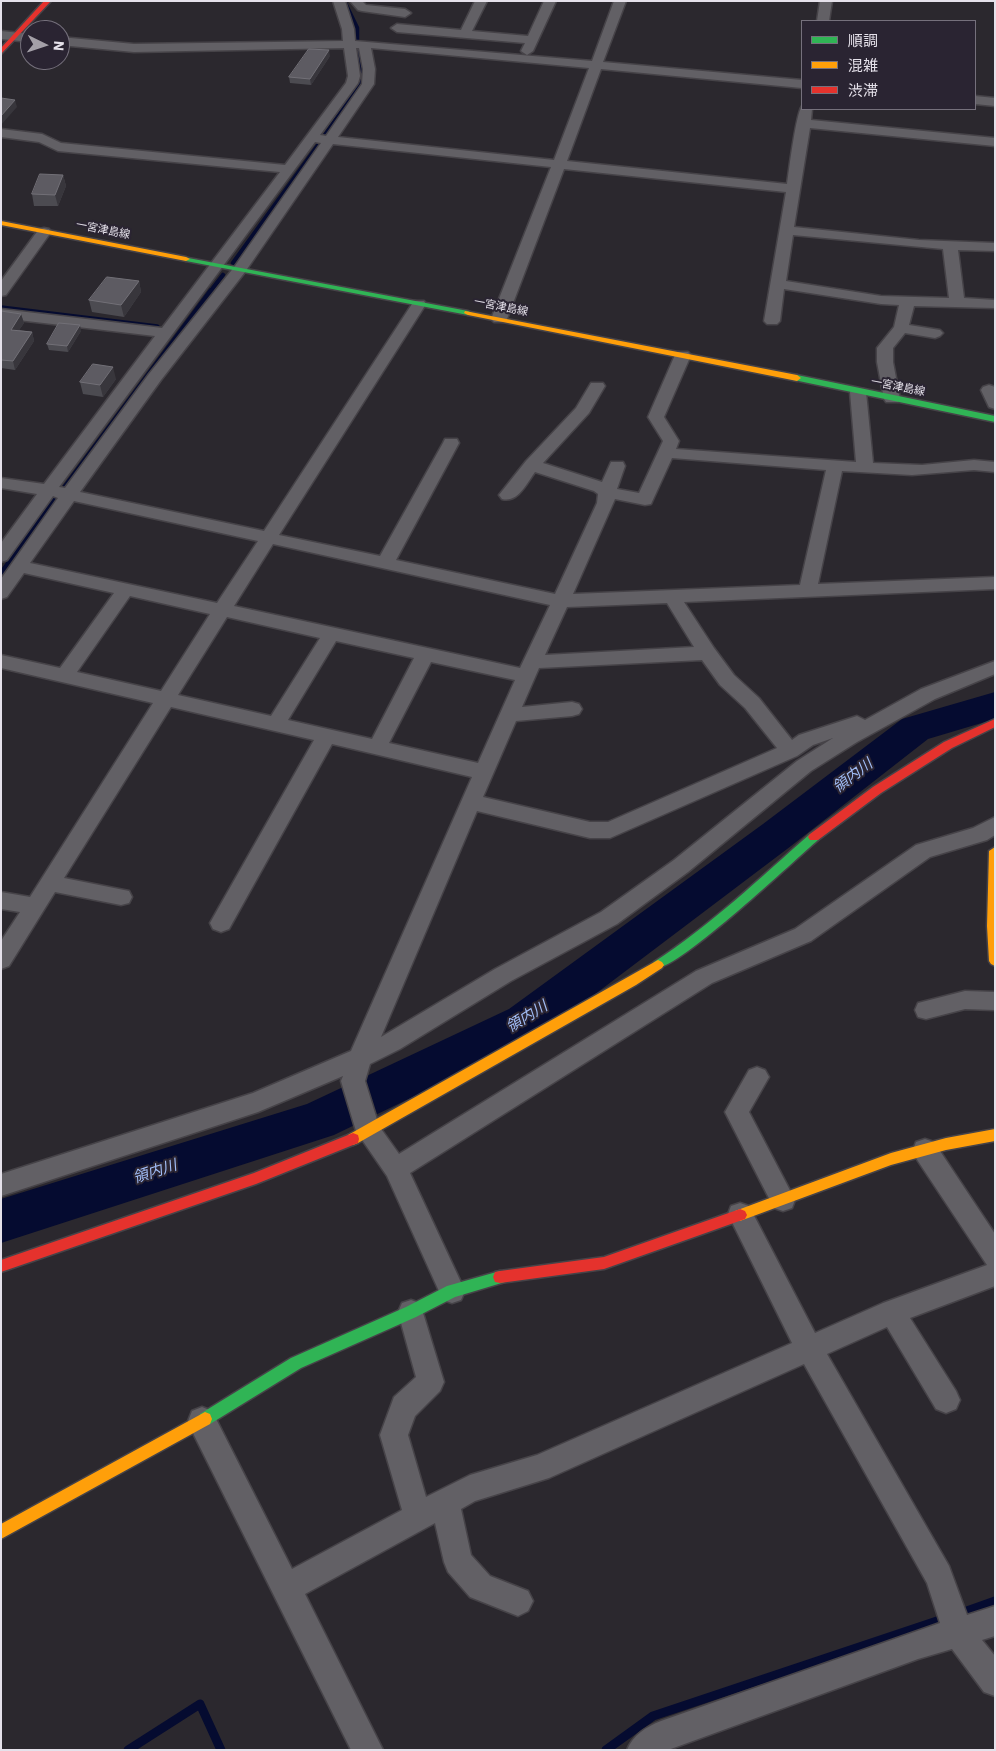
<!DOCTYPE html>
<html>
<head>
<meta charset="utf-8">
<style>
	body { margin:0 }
	#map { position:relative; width:996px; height:1751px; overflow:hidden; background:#2b282e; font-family:"IBM Plex Sans","Noto Sans JP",sans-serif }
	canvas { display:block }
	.frame { position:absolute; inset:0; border:2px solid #e5e1ea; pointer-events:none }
	.legend { position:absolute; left:801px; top:20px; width:175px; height:90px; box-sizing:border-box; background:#2a2432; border:1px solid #75707c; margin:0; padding:6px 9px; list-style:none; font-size:15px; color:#e5e1ea }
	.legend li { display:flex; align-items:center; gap:10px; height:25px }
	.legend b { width:25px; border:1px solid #75707c }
	.north { position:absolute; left:20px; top:20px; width:50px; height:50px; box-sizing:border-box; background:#2a2432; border:1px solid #75707c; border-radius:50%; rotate:94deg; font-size:14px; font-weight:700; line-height:20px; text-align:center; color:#e5e1ea }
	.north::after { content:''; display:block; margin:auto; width:18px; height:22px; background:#a4a0a8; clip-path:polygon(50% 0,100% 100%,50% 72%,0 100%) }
</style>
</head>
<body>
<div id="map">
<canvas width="996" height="1751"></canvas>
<div class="frame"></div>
<ul class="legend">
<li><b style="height:6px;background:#30b455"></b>順調</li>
<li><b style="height:6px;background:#ff9f0a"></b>混雑</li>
<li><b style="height:6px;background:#e5322d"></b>渋滞</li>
</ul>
<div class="north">N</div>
</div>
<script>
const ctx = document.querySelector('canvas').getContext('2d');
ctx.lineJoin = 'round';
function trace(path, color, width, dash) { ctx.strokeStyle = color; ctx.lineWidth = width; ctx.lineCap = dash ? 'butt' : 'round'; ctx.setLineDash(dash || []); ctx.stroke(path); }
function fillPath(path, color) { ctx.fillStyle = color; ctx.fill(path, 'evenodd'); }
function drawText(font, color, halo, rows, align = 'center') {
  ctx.font = font + ' "IBM Plex Sans","Noto Sans JP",sans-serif'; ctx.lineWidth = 4; ctx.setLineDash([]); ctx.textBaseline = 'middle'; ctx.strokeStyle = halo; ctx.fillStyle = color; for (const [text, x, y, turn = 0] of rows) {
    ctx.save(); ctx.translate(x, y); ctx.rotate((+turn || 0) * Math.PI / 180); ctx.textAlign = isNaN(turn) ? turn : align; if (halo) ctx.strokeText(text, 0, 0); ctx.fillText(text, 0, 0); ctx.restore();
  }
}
trace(new Path2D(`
	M344,1L357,28V46
	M323,138L360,85C364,72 358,60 357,46
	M233,263L319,144
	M210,292L223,275`), '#050b30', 4.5);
trace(new Path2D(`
	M1,308L157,327
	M63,490L211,291
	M1,574L54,500`), '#050b30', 5.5);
trace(new Path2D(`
	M964,1612L995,1601
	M128,1750L200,1704L221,1750
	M606,1750L653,1716L940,1620`), '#050b30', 9);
fillPath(new Path2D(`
	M995,692V719L928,739L791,846L541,1035L334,1135L1,1243V1199L307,1104L509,1009L763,824L902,719Z`), '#050b30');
const street = new Path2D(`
	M333,1H345L354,29L355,41L592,61L614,1H626L603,62L802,80V88L601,69L567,161L787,184C789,170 796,113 802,106V109H812L811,120L995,138V146L810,128L794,227L919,240L995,243V251L958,250L964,298L995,300V308L914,306L909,325L940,330L943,333L940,336L935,338L905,333L893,348V362L900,399L898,402H886L884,399L877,362V348L894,327L899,305L881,304L784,289L780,321L777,324H767L764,321L786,192L564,169L507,319L504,322H494L491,319L551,167L333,144L245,272L161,380L80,492L264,531L412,304L414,301H424L426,304L279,535L380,556L443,443L445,439H457L459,443L396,560L555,594L597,503L598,494L594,491L535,472C527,483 518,503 502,499L499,495L526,461L576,408L591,383H603L605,386L589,413L543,463L602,482L611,462H623L625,466L617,489L639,493L663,441L648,417L675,355L678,352H688L691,355L664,417L679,441L676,449L856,462L850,392L852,389H864L866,392L873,463L922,465L974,460L995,462V472L974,470L912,475L842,471L818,584L995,577V589L684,602L714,648L734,675L759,698L792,740L799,735L857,716L865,720L921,689L995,661V674L935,699L857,742L811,771L688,872L617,924L511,981L400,1049L370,1064L365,1081L379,1126L399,1154L696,971L795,929L916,845L973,828L995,817V835L987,840L930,857L811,941L712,983L410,1173L465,1291L461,1300L452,1303L443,1300L387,1176L356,1131L341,1081L343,1076L258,1112L1,1196V1174L253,1093L351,1051L472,777L332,744L229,929L221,932L213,929L210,923L314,740L171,707L64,878L129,891L132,897L129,903L121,905L55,892L9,966L1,969V941L20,912L1,909V892L30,897L153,703L1,668V655L60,668L114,593L24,573L7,597L1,599V579L58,498L53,496L7,560L1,562V543L37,494L1,488V478L44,484L155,336L1,318V309L162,328L280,172L58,151L39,142L1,137V129L42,134L61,143L285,165L346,83L348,76L344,48L134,52L60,45V37L134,44L343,41L342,29ZM356,48H359L363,69L362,84L326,136L320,135L358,83L360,76ZM371,48L589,68L554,160L338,137L374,84L375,69ZM315,142L321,143L235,266L149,374L65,488L59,487ZM793,235L943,249L949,298L881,296L786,281ZM672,458L826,470L800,585L573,594L615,499L645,505L651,504ZM74,501L258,541L217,603L30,563ZM273,544L550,605L520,668L234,606ZM130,596L210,614L161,691L77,672ZM667,603L694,647L545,655L567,607ZM227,617L320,638L271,716L178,695ZM336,641L414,658L372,739L288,720ZM702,660L720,685L745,708L777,748L608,822H590L483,797L516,721L572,716L579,714L582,709L579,704L572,702L522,707L539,668ZM431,662L515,680L478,763L389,743ZM833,738L797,761L674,860L601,912L495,969L381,1037L477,811L590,838H610L797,756L813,745Z
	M350,1H362L366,5L405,9L411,13L405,17L362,11L358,10Z
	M475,1H487L472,31L528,36L544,1H556L533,51L527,55L521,51L525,43L397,32L391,28L397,24L461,30Z
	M820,1H832L829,21H817Z
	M1,31L30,34V42L1,39Z
	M975,96L995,98V106L975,104Z
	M44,228L49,229L51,232L6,295L1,296V281L39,229Z
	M989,385L995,387V409L989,407L981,390L983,387Z
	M965,991L995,992V1010L965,1009L926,1019L918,1017L915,1010L918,1003Z
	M757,1067L765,1070L769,1077L749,1112L795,1200L792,1208L783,1211L774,1208L725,1112L749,1070Z
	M925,1139L934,1142L995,1234V1286L910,1318L956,1391L960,1400L956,1409L946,1413L936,1409L887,1327L827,1354L949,1566L967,1615L995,1606V1636L982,1640L995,1656V1696L984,1692L952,1649L918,1659L668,1750H627C633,1735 646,1727 661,1721L940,1623L927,1583L804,1364L549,1478L475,1501L461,1509L471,1555L490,1576L528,1591L533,1601L528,1611L518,1616L470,1597L448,1572L444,1562L435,1523L305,1594L383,1750H351L192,1431L188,1421L192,1411L202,1407L212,1411L292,1569L402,1510L380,1435L394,1397L416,1377L398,1312L402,1303L411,1300L420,1303L444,1382L440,1391L415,1416L408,1435L426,1497L470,1475L537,1455L792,1343L728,1214L731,1206L740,1203L749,1206L815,1333L883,1303L987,1265L916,1158L913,1150L916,1142Z`);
const fast = new Path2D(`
	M183,257L468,311L472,313L468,315L186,261L182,259Z
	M797,375L995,416V422L794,380L793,378Z
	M814,833L820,837L818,840C797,858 673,975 654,968L652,965L654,962C711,925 760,878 810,834Z
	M500,1271L505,1272L507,1277L505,1282L455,1297L416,1317L301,1368L210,1424L205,1426L200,1424L198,1419L200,1414L291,1358L406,1307L447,1286Z`);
const slow = new Path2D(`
	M1,221L186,257L190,259L186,261L1,225Z
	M465,311L797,375L801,378L797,381L468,315L464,313Z
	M995,847V966L991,964L989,961L987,926L989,851Z
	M658,960L662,962L664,965L662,968L636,985L358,1143L353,1145L348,1143L347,1139L348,1135Z
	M995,1129V1141L946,1150L891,1165L740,1221L735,1219L733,1215L735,1211L891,1153L946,1138Z
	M205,1412L210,1414L212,1419L210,1424L1,1539V1524Z`);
const jam = new Path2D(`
	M44,1H51L1,54V48Z
	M995,719V727L952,748L881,793L818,840H810L808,837L810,834L873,787L944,742Z
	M353,1133L358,1135L359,1139L358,1143L256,1184L1,1272V1260L254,1173Z
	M740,1209L745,1211L747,1215L745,1219L604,1269L500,1283L495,1282L493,1277L495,1272L500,1271L604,1257Z`);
trace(street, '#464348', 3);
trace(fast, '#464348', 3);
trace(slow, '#464348', 3);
trace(jam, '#464348', 3);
fillPath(street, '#626065');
fillPath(fast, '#30b455');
fillPath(slow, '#ff9f0a');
fillPath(jam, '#e5322d');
fillPath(new Path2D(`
	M330,56L311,85L290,83L289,77Z
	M63,175L66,186L58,206H34L32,194Z
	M139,281L141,292L124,317L92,312L89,300Z
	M1,311L21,314L24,323L19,330L32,332L34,341L15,370L1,368Z
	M81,331L68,352L49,350L47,344Z
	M116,379L103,397L83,394L80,382Z`), '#4c4b51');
fillPath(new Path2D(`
	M329,50L330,56L311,85L310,79Z
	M15,100L17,107L1,125V116Z
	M63,175L66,186L58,206L55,195Z
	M139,281L141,292L124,317L121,305Z
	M21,314L24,323L13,339L11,330Z
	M80,325L81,331L68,352L67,346Z
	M32,332L34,341L15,370L13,361Z
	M113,367L116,379L103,397L100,385Z`), '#38363c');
const building = new Path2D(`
	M309,49L329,50L310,79L289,77Z
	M1,98L15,100L1,116Z
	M40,174L63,175L55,195L32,194Z
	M107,277L139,281L121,305L89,300Z
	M1,311L21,314L11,330L32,332L13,361L1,360Z
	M59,323L80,325L67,346L47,344Z
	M93,364L113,367L100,385L80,382Z`);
fillPath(building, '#5d5b62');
trace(building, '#727077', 1);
drawText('11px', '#e5e1ea', '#2a2432', [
	["一宮津島線",103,230,11],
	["一宮津島線",501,307,11],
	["一宮津島線",898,387,11]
]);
drawText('italic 15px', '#a2bef8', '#2a2432', [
	["領内川",853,776,-37],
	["領内川",527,1017,-32],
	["領内川",155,1172,-18]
]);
</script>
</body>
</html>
